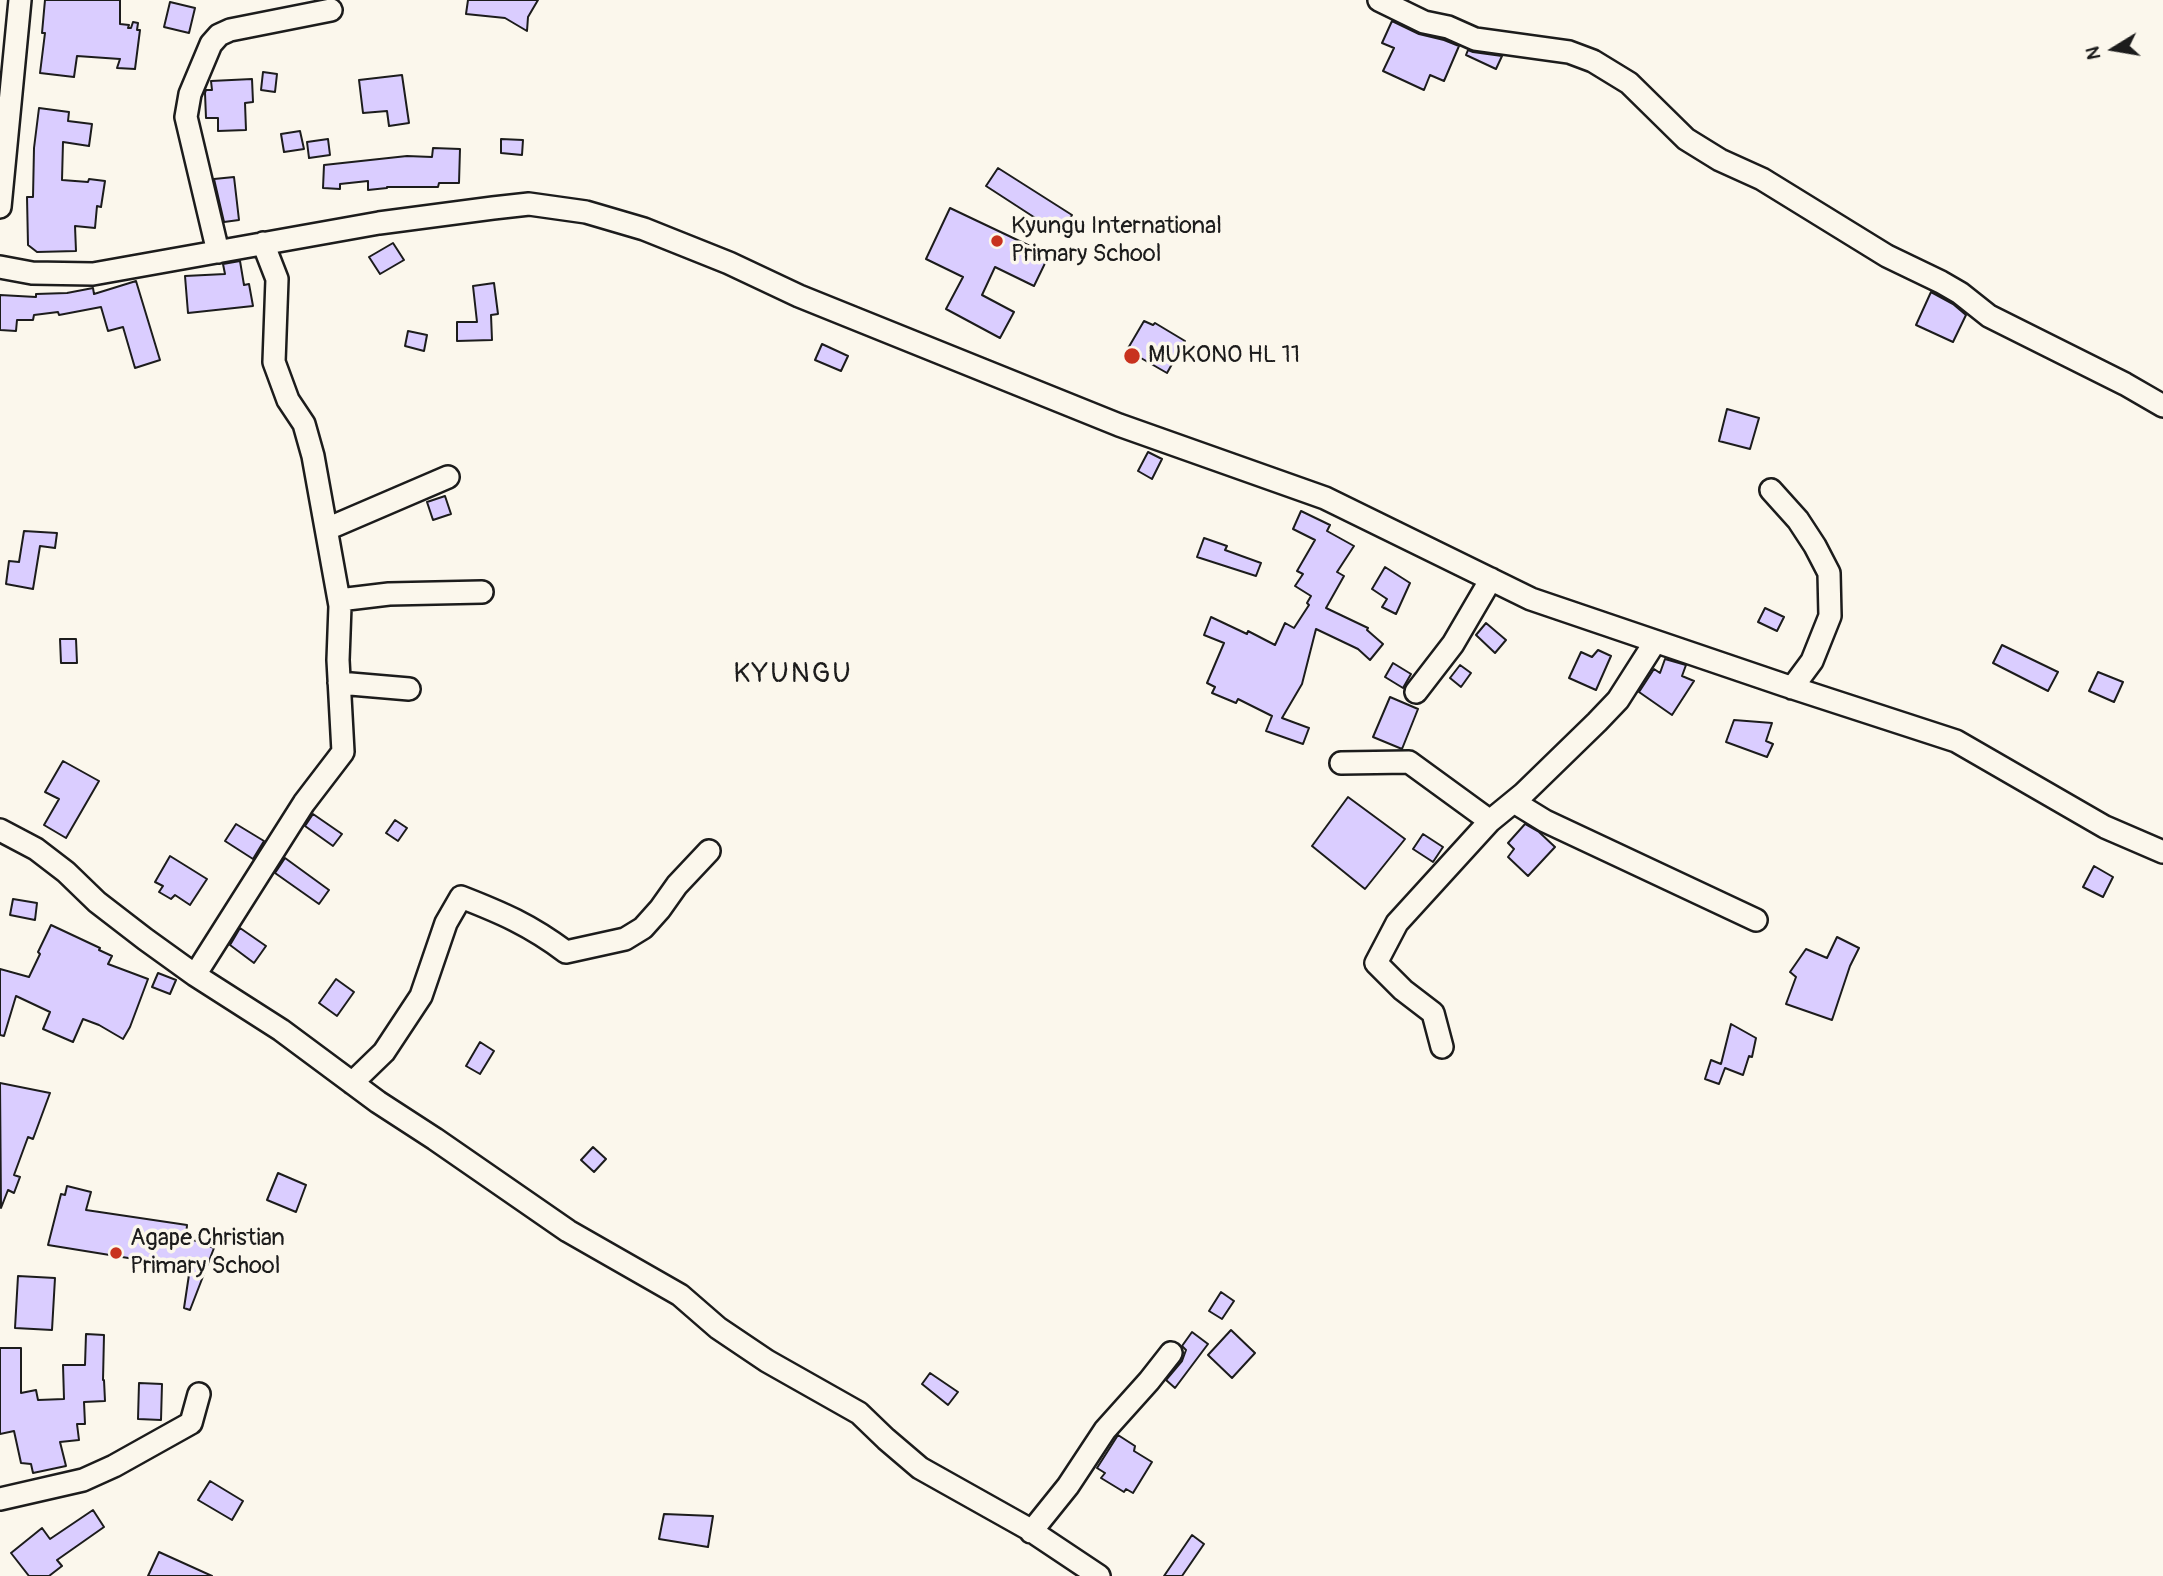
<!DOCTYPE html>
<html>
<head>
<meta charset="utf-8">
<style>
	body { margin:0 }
	#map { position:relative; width:2163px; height:1576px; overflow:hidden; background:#fbf7ec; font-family:Pangolin,sans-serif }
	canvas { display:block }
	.north { position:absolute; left:2079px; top:14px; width:70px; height:70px; -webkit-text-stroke:5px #fbf7ec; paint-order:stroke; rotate:259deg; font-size:19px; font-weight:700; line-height:28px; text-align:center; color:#1c1c1c }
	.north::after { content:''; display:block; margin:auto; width:24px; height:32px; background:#1c1c1c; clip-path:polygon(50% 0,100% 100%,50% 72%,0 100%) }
</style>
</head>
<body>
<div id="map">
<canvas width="2163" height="1576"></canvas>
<div class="north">N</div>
</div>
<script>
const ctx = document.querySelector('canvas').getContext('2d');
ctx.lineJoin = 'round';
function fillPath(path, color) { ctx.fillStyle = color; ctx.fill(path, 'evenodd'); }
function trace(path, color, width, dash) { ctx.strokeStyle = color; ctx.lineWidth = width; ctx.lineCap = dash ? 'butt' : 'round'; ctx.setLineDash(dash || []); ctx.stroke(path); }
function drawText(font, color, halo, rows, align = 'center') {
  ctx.font = font + ' Pangolin,sans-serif'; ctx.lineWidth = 7; ctx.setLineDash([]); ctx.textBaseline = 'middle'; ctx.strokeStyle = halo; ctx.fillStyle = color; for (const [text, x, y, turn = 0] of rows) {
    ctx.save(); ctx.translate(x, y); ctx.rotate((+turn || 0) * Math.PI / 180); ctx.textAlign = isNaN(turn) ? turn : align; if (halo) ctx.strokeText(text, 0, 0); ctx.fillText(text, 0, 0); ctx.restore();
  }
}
const building = new Path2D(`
	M45,0H120V24L129,25L128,28H131L133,22L138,23L137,30H140L135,69L117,68L120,59L77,56L74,77L40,73L45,33H42Z
	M468,0H538L528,17L527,31L505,18L466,14Z
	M170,2L195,8L189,33L164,27Z
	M1392,21L1419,34L1444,40L1459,46L1444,81L1430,75L1424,90L1383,71L1394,48L1382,43Z
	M1468,50L1473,52L1502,56L1496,69L1466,55Z
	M263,72L277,74L275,92L261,90Z
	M402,75L409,123L389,126L387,111L363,113L359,80Z
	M252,79L253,102L245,103L246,130L218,131V118H206L205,93L206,90H212L211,81Z
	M39,108L69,112L68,121L92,124L89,146L63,142L62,180L88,182L89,179L105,181L101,207L97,206L95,228L75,226L76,251L37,252L28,245L27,197H33L34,148Z
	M300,131L304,149L284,152L281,134Z
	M328,139L330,155L309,158L307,142Z
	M501,139L523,140L522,155L501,153Z
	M433,148L460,149L459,183H439L438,187H387V188L368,190V181L340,184V189L323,188L324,165L407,156L432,157Z
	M998,168L1072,215L1060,234L986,186Z
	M234,177L239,220L224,222L214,179Z
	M950,208L1049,255L1034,286L995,267L982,295L1014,312L1000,338L946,309L963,277L926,259Z
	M393,243L404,260L380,274L369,257Z
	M240,261L244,285L249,284L253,306L188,313L185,276L225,274L223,264Z
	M136,281L160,360L135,368L123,327L108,331L101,307L59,315L58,312L34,315L33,320H17L16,331L0,330V295L36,297V294L67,293L93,288L94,294Z
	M494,283L498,314L491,315L492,340L457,341V322H477L473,286Z
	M1931,292L1953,304L1966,315L1953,342L1916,325Z
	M1144,321L1153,325L1155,323L1185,341L1167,373L1127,350Z
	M408,331L427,335L424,351L405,346Z
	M822,344L848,356L841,371L815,360Z
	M1727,409L1759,418L1750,449L1719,441Z
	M1148,452L1162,459L1152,479L1138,471Z
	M445,496L451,514L433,520L427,502Z
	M1301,511L1330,525L1327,531L1354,546L1337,572L1344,576L1326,608L1368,628L1367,630L1383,644L1370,660L1358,649L1316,629L1302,684L1282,718L1309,728L1303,744L1266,731L1272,716L1238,699L1236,703L1212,693L1215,687L1207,683L1224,643L1204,635L1211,617L1247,634L1248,631L1275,645L1285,623L1294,628L1309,605L1307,603L1311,596L1295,586L1303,574L1297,571L1315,540L1293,529Z
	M24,531L57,533L55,548L40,546L33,589L6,584L9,561L19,562Z
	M1204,538L1227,546L1225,550L1261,563L1256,576L1197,557Z
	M1385,567L1410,583L1396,614L1382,607L1387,599L1372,589Z
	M1765,608L1784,617L1777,631L1758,622Z
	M1486,623L1506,640L1495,653L1476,635Z
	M60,639H76L77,663H61Z
	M2002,645L2058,672L2048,691L1993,663Z
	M1598,650L1611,656L1596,690L1569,678L1581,652L1592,657Z
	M1665,659L1686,665L1682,676L1694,681L1672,715L1639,692L1654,669L1660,673Z
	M1393,663L1411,674L1403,688L1385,677Z
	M1460,665L1471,673L1461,687L1450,678Z
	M2098,672L2123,682L2114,702L2089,691Z
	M1390,697L1418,709L1402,749L1373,737Z
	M1734,720L1772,723L1766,741L1773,744L1767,757L1726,742Z
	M63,761L99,781L66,838L44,825L59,799L45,792Z
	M1348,797L1405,839L1365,889L1312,846Z
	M313,814L342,834L333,846L305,826Z
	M395,820L407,828L398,841L386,833Z
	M236,824L264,841L253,859L225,841Z
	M1525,824L1539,832L1555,847L1528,876L1508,857L1514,849L1508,843Z
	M1423,834L1443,847L1433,862L1413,849Z
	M170,856L207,879L190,905L175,895L171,899L159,892L163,886L155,882Z
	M285,858L329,890L319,904L275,873Z
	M2094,866L2113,877L2103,897L2083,887Z
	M13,899L37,903L35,920L10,915Z
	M51,925L100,948L99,950L112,956L108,964L148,979L130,1027L123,1039L99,1025L83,1019L73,1042L43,1029L50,1012L16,996L4,1036L0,1035V969L29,977L40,954L38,952Z
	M240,928L266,946L254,963L230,945Z
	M1837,937L1859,948L1850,966L1832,1020L1786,1004L1796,977L1790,972L1806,949L1827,958Z
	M158,973L176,980L170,994L152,987Z
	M336,979L354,992L337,1016L319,1003Z
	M1731,1024L1756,1038L1752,1057L1749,1056L1743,1075L1725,1068L1719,1084L1705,1079L1711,1060L1721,1064Z
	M480,1042L494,1051L480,1074L466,1066Z
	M0,1083L50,1093L33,1139L28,1137L14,1175L20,1177L14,1193L8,1190L1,1208Z
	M593,1147L606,1159L594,1172L581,1160Z
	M278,1173L306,1185L296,1212L267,1200Z
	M67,1186L91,1192L86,1210L187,1225L186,1237L214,1248L190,1310L184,1308L190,1268L48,1245L61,1194L65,1195Z
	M18,1276L55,1278L52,1330L15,1328Z
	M1221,1292L1234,1301L1222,1319L1209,1311Z
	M1231,1330L1255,1353L1232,1378L1208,1355Z
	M1192,1332L1208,1344L1175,1388L1166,1380L1182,1361L1186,1350L1182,1346Z
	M86,1334L104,1335L103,1380H104L105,1401L84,1402L85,1424H77L79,1440L60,1442L66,1466L33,1473L31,1464L21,1463L14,1431L0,1434V1348H21V1393L36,1390L38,1400L64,1399L63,1365H85Z
	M930,1373L958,1392L948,1405L922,1384Z
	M139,1383L162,1384L161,1420L138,1419Z
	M1118,1435L1135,1446L1134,1451L1152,1462L1133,1493L1126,1489L1124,1492L1101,1478L1105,1473L1097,1468Z
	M210,1481L243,1501L232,1520L198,1500Z
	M93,1510L104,1527L57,1560L62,1566L49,1576H29L11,1553L42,1528L50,1539Z
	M664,1514L713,1516L708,1547L659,1539Z
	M1192,1535L1204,1544L1182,1576H1164Z
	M159,1552L212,1576H148Z`);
fillPath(building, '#dacdff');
trace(building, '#1c1c1c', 2);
const minor = new Path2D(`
	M1379,0L1424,22L1448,27L1475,39L1569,52L1593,61L1629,83L1686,139L1720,160L1762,179L1887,256L1941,282L1960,293L1989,316L2125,384L2163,406
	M0,207L20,0
	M218,252L186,117L190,94L211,44L219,35L230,30L331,10
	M0,267L32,273L93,274L379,223L493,208L529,204L586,212L644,229L729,263L799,296L1119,425L1325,498L1531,599L1784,685L1956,741L2105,827L2163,852
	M1771,490L1798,520L1815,546L1829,573L1830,616L1812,661L1792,688
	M327,529L448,477
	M339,600L389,594L482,592
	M339,683L409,689
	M1416,692L1453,644L1491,579
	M1341,763L1409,762L1490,821L1523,794L1597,722L1618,700L1655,642
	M1514,802L1545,821L1756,920
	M0,830L36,849L66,872L97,902L145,939L195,975L281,1030L378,1102L435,1139L568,1231L680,1295L718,1328L767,1361L859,1413L886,1439L920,1468L1027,1528L1099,1576
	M195,975L304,803L343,752L338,660L340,606L313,456L304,424L288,400L274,362L277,279L263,243
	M1442,1047L1433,1013L1403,990L1376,963L1397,923L1490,821
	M352,1083L384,1052L421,996L446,923L461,897C502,913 530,925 566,952L625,939L643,928L660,909L677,885L709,851
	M0,1499L83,1480L114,1466L191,1423L199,1394
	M1031,1532L1068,1486L1105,1430L1149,1381L1171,1353`);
trace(minor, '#1c1c1c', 26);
trace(minor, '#fbf7ec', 21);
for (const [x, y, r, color] of [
	[997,241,7,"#c8321e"],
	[1132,356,9,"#c8321e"],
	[116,1253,7,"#c8321e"]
]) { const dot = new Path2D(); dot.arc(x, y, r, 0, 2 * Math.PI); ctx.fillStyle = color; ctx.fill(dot); trace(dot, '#fbf7ec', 2.5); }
drawText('24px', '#1c1c1c', '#fbf7ec', [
	["Kyungu International",1011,227],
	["Primary School",1011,255],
	["MUKONO HL 11",1148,356],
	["Agape Christian",130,1239],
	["Primary School",130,1267]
], 'left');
ctx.letterSpacing = '2px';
drawText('28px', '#1c1c1c', '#fbf7ec', [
	["KYUNGU",793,675]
]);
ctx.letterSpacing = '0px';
</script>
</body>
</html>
